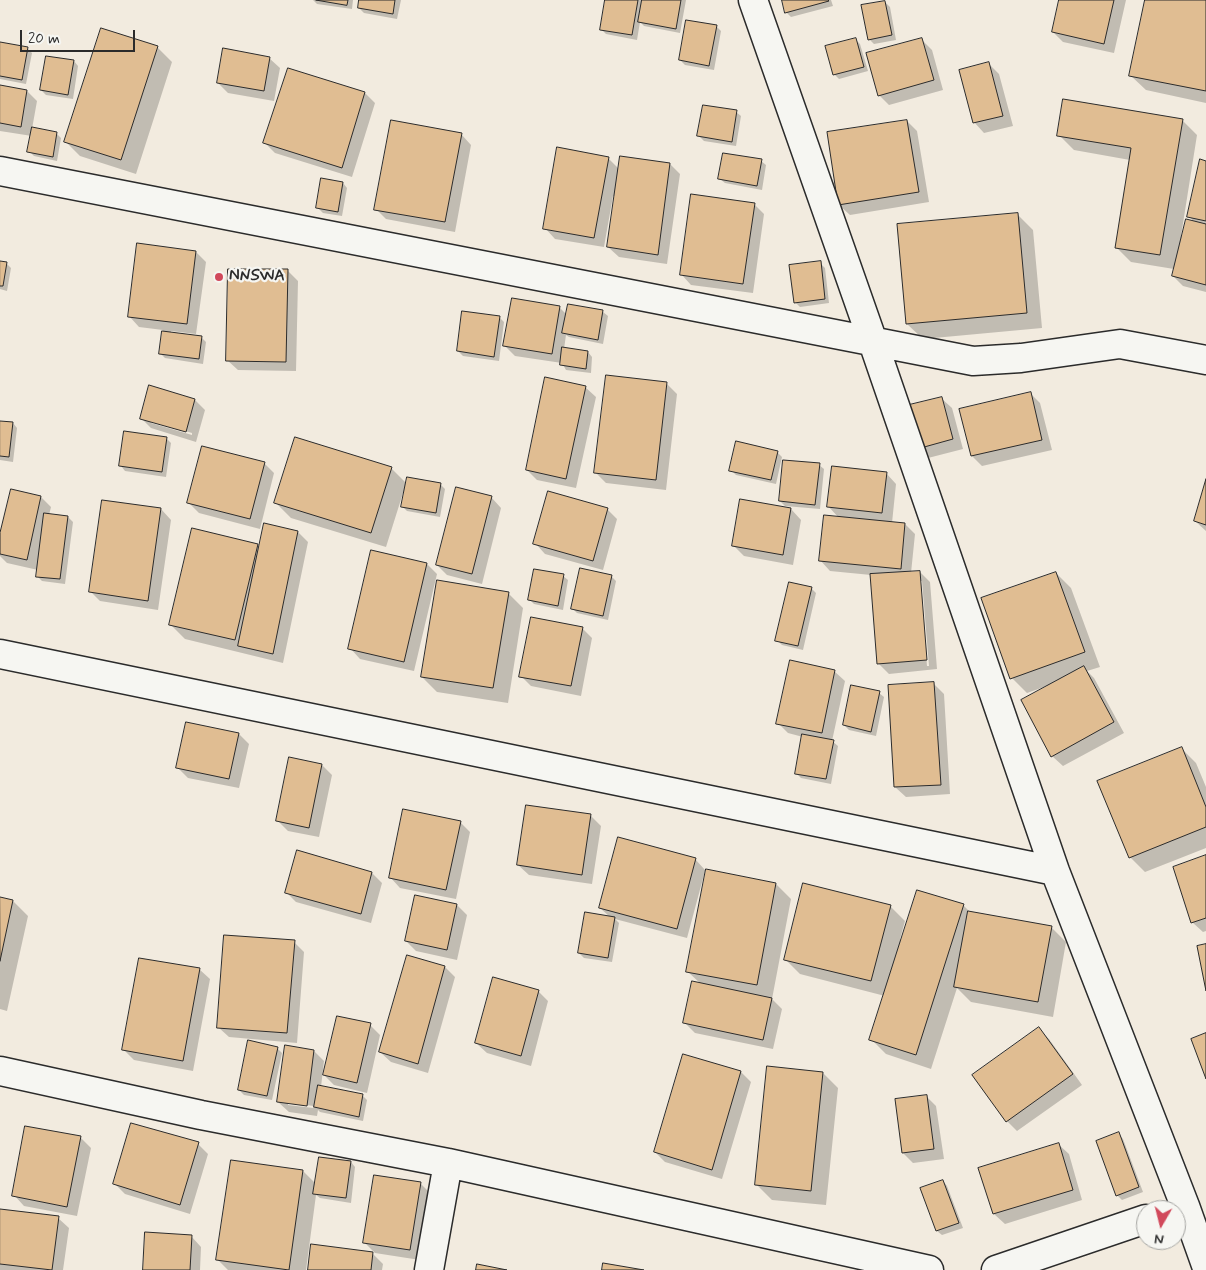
<!DOCTYPE html>
<html>
<head>
<meta charset="utf-8">
<style>
	body { margin:0 }
	#map { position:relative; width:1206px; height:1270px; overflow:hidden; background:#f2ebdf; font-family:Mynerve,sans-serif }
	canvas { display:block }
	.north { position:absolute; left:1136px; top:1200px; width:50px; height:50px; box-sizing:border-box; background:#f6f6f2; border:1px solid #a5a5a2; border-radius:50%; rotate:188deg; font-size:14px; font-weight:700; line-height:20px; text-align:center; color:#2b2b2b }
	.north::after { content:''; display:block; margin:auto; width:18px; height:22px; background:#d1495b; clip-path:polygon(50% 0,100% 100%,50% 72%,0 100%) }
	.scale { position:absolute; left:20px; top:30px; width:115px; height:22px; box-sizing:border-box; border:2px solid #2b2b2b; border-top:0; padding-left:6px; font-size:15px; line-height:18px; white-space:nowrap; color:#2b2b2b; -webkit-text-stroke:4px #f6f6f2; paint-order:stroke }
</style>
</head>
<body>
<div id="map">
<canvas width="1206" height="1270"></canvas>
<div class="north">N</div>
<div class="scale">20 m</div>
</div>
<script>
const ctx = document.querySelector('canvas').getContext('2d');
ctx.lineJoin = 'round';
function fillPath(path, color) { ctx.fillStyle = color; ctx.fill(path, 'evenodd'); }
function trace(path, color, width, dash) { ctx.strokeStyle = color; ctx.lineWidth = width; ctx.lineCap = dash ? 'butt' : 'round'; ctx.setLineDash(dash || []); ctx.stroke(path); }
function drawText(font, color, halo, rows, align = 'center') {
  ctx.font = font + ' Mynerve,sans-serif'; ctx.lineWidth = 4.5; ctx.setLineDash([]); ctx.textBaseline = 'middle'; ctx.strokeStyle = halo; ctx.fillStyle = color; for (const [text, x, y, turn = 0] of rows) {
    ctx.save(); ctx.translate(x, y); ctx.rotate((+turn || 0) * Math.PI / 180); ctx.textAlign = isNaN(turn) ? turn : align; if (halo) ctx.strokeText(text, 0, 0); ctx.fillText(text, 0, 0); ctx.restore();
  }
}
fillPath(new Path2D(`
	M313,0H353L352,9L317,4Z
	M361,0H401L397,19L364,13L359,8Z
	M606,0H686L680,33L644,26L640,22L637,40L606,34L601,29Z
	M783,0H831L833,6L791,17L786,12Z
	M1060,0H1126L1114,53L1063,42L1053,32Z
	M1146,0H1206V103L1146,90L1130,75Z
	M885,2L890,7L896,40L874,44L869,39Z
	M716,26L721,31L714,70L685,65L680,60Z
	M855,39L860,44L868,71L839,79L835,75Z
	M922,40L932,50L943,90L889,105L879,95Z
	M0,43L27,48L32,53L26,84L0,79Z
	M157,47L172,62L136,174L80,156L65,141Z
	M269,58L280,68L274,101L228,93L218,83Z
	M74,61L78,66L73,99L46,95L41,90Z
	M989,64L999,74L1013,126L984,133L974,122Z
	M288,69L365,93L375,103L352,177L275,153L265,143Z
	M0,86L27,91L37,101L32,129L56,133L61,138L57,161L34,156L29,151L32,136L0,131Z
	M736,112L741,116L736,146L704,141L699,136Z
	M1182,120L1197,135L1181,236L1183,237L1195,223L1189,216L1206,162V292L1183,286L1173,276L1174,269L1131,262L1116,247L1130,160L1074,150L1059,135Z
	M907,121L917,131L929,202L850,215L839,205L828,133Z
	M461,134L471,145L455,232L386,219L376,209Z
	M608,158L619,169L670,164L680,174L667,264L619,257L608,247L616,196H613L604,247L555,239L545,228Z
	M761,161L766,165L762,190L725,183L720,179Z
	M343,183L347,188L342,216L323,213L318,208Z
	M754,204L764,214L753,293L691,285L681,274Z
	M1018,215L1033,230L1042,328L923,339L907,324Z
	M196,252L206,262L196,334L171,331V333L201,337L206,342L203,364L165,358L160,353L163,330L139,327L129,316Z
	M0,262L6,263L11,268L7,291L0,289Z
	M820,263L825,268L829,303L800,307L795,302Z
	M288,271L298,281L296,371L238,370L227,360Z
	M569,306L603,312L608,316L603,344L569,337L566,335L564,349L588,352L592,357L591,373L566,370L562,363L515,356L504,345L559,307L567,315Z
	M499,317L504,322L499,361L463,356L458,351Z
	M667,384L677,394L666,490L606,483L595,472Z
	M585,387L596,397L576,488L537,480L527,470Z
	M1030,393L1040,403L1052,450L982,466L972,456L961,410Z
	M941,398L952,408L963,449L928,458L918,448Z
	M195,400L205,410L196,442L151,428L141,418ZM151,421L192,433V435L151,423Z
	M0,422L13,423L17,428L13,462L0,460Z
	M166,438L171,443L166,477L125,471L121,466Z
	M777,452L782,457L776,484L736,475L731,470Z
	M264,463L274,473L260,529L199,513L189,503Z
	M819,465L824,469L820,509L785,506L780,501Z
	M391,468L407,484H440L445,489L440,517L407,511L402,506L405,493H403L386,547L291,518L276,503Z
	M886,473L896,484L892,523L905,524L915,534L911,573L920,572L930,582L937,669L889,674L878,663L871,575L830,571L820,560L839,518L828,506ZM920,581H922L929,666H927Z
	M1206,484V531L1195,521Z
	M41,497L51,507L49,515L68,517L73,522L65,584L42,581L37,576L38,570L7,563L0,556V539Z
	M491,497L501,508L482,584L447,575L437,565Z
	M161,509L171,520L158,610L100,601L90,591Z
	M607,509L617,519L603,570L545,554L535,543Z
	M791,509L801,520L793,565L744,556L734,546Z
	M298,532L308,542L283,663L185,639L170,624L257,545L260,548Z
	M372,551L427,564L437,574L414,671L360,659L350,648Z
	M1056,573L1071,588L1100,667L1087,671L1094,678L1124,733L1063,766L1052,756L1047,686L1027,693L1012,678Z
	M563,576L568,580L563,610L534,604L529,599Z
	M611,576L616,581L608,620L577,613L572,608Z
	M811,588L816,593L803,650L782,645L777,640Z
	M508,593L523,608L508,703L437,692L422,677Z
	M582,628L592,638L581,696L531,686L521,676Z
	M834,671L845,681L832,741L838,746L831,784L801,778L796,773L803,737L788,733L778,723Z
	M934,684L944,694L950,794L906,797L895,787Z
	M879,693L884,697L876,736L849,730L844,725Z
	M239,734L249,744L239,788L188,778L178,768Z
	M1181,748L1196,763L1206,787V848L1145,872L1130,857Z
	M322,765L332,775L319,837L288,831L277,820Z
	M591,816L601,826L592,884L529,875L518,865Z
	M460,822L470,832L456,899L400,888L390,877Z
	M1206,857V931L1203,932L1192,922Z
	M695,859L705,870L776,884L791,899L772,999L782,1009L773,1049L695,1033L685,1023L701,984L687,971L707,871H705L687,938L615,919L619,923L612,962L584,958L579,953L610,917L600,908Z
	M372,873L382,883L371,923L296,902L286,892Z
	M0,899L13,901L28,916L7,1011L0,1009Z
	M457,905L467,915L457,960L416,951L406,941Z
	M963,905L971,913L1051,927L1066,942L1053,1017L971,1002L957,988L931,1069L886,1054L871,1039L885,996L800,974L785,959L890,906L905,921L900,939L902,940Z
	M294,942L304,952L297,1043L229,1037L218,1027Z
	M445,967L455,977L428,1073L391,1062L380,1052Z
	M199,969L210,979L193,1071L134,1060L124,1050Z
	M538,991L548,1001L531,1066L487,1053L476,1043Z
	M370,1025L380,1035L367,1093L334,1085L324,1075Z
	M1039,1029L1049,1039L1082,1085L1017,1131L1007,1121Z
	M277,1048L282,1053L272,1100L244,1095L239,1090Z
	M314,1051L324,1061L321,1087L362,1095L367,1100L363,1121L320,1112L318,1110L317,1116L289,1112L278,1102ZM288,1102L313,1106V1108L288,1105Z
	M684,1055L741,1072L751,1082L722,1179L665,1162L655,1152Z
	M823,1073L838,1088L826,1205L772,1200L757,1185Z
	M926,1096L936,1106L944,1159L913,1163L903,1153Z
	M1119,1134L1123,1139L1143,1192L1122,1200L1117,1195Z
	M80,1137L91,1148L77,1216L24,1206L14,1195Z
	M198,1144L208,1154L190,1214L125,1194L115,1184Z
	M1058,1144L1069,1154L1082,1200L1005,1224L994,1214L980,1169Z
	M351,1162L355,1167L351,1203L320,1198L316,1195L306,1270H228L218,1260L303,1171L316,1184Z
	M943,1181L947,1186L963,1228L942,1235L937,1231Z
	M420,1183L430,1193L420,1260L375,1253L365,1243Z
	M0,1210L58,1218L69,1228L63,1270H0Z
	M191,1236L201,1247L200,1270H144Z
	M373,1254L383,1264L382,1270H309Z`), '#0003');
const building = new Path2D(`
	M316,0H348L347,5Z
	M359,0H395L393,14L358,8Z
	M605,0H638L632,35L600,30Z
	M642,0H681L676,29L638,22Z
	M782,0H828L829,1L785,13Z
	M1059,0H1114L1104,44L1052,32Z
	M1145,0H1206V91L1129,76Z
	M885,1L892,35L868,40L861,5Z
	M686,20L717,25L709,66L679,60Z
	M101,28L158,46L121,160L64,142Z
	M856,38L864,67L833,75L825,46Z
	M922,38L934,80L878,96L866,53Z
	M0,42L28,47L22,80L0,76Z
	M223,48L270,57L264,91L217,83Z
	M46,56L74,60L68,95L40,90Z
	M989,62L1003,116L973,123L959,70Z
	M288,68L365,92L342,168L263,143Z
	M0,85L27,90L21,127L0,123Z
	M1063,99L1183,119L1160,255L1115,248L1131,148L1057,136Z
	M703,105L737,110L732,142L697,136Z
	M391,120L462,133L445,222L374,210Z
	M907,120L919,192L838,205L827,132Z
	M32,127L57,132L53,157L27,152Z
	M557,147L609,157L594,238L543,229Z
	M723,153L762,159L757,186L718,179Z
	M620,156L670,163L658,255L607,247Z
	M1200,159L1206,161V221L1187,217Z
	M321,178L343,182L338,212L316,208Z
	M691,194L755,203L743,284L680,275Z
	M1018,213L1027,313L906,324L897,224Z
	M1186,219L1206,224V285L1172,276Z
	M137,243L196,251L187,324L128,317Z
	M0,261L7,262L3,286H0Z
	M821,261L825,299L794,303L789,265Z
	M228,269H288L286,362L226,361Z
	M512,298L560,306L552,354L503,346Z
	M568,304L603,310L598,340L562,333Z
	M462,311L500,316L494,357L457,351Z
	M162,331L202,336L199,359L159,354Z
	M562,347L588,351L586,369L560,365Z
	M606,375L667,382L656,480L594,473Z
	M545,377L586,386L566,479L526,470Z
	M149,385L195,399L186,432L140,419Z
	M1031,392L1042,440L971,456L959,409Z
	M942,397L953,439L917,449L905,406Z
	M0,421L13,422L9,457L0,456Z
	M124,431L167,437L162,472L119,466Z
	M295,437L392,467L371,533L274,503Z
	M736,441L778,451L771,480L729,471Z
	M202,446L265,462L250,519L187,503Z
	M783,460L820,463L815,505L779,501Z
	M832,466L887,472L882,513L827,507Z
	M407,477L441,483L436,513L401,507Z
	M1206,479V525L1194,521Z
	M456,487L492,496L472,574L436,565Z
	M11,489L41,496L27,560L0,554V533Z
	M548,491L608,508L593,561L533,544Z
	M740,499L791,508L783,555L732,546Z
	M102,500L161,508L148,601L89,592Z
	M44,513L68,516L60,579L36,577Z
	M824,515L905,523L901,569L819,561Z
	M264,523L298,531L273,654L238,646Z
	M192,528L258,544L235,640L169,625Z
	M371,550L427,563L404,662L348,649Z
	M580,568L612,575L603,616L571,609Z
	M534,569L564,574L558,606L528,600Z
	M920,571L927,660L877,664L870,574Z
	M1056,572L1085,652L1010,679L981,598Z
	M437,580L509,592L493,688L421,677Z
	M789,582L812,587L798,646L775,641Z
	M531,617L583,627L571,686L519,677Z
	M790,660L835,670L822,733L776,724Z
	M1084,666L1114,722L1051,757L1021,700Z
	M934,682L941,785L894,787L888,685Z
	M851,685L880,691L871,732L843,725Z
	M186,722L239,733L229,779L176,768Z
	M802,734L834,740L826,779L795,774Z
	M1182,747L1206,807V827L1129,858L1097,781Z
	M289,757L322,764L309,828L276,821Z
	M526,805L591,814L582,875L517,865Z
	M403,809L461,821L446,890L389,878Z
	M618,837L696,858L677,929L599,908Z
	M297,850L372,872L361,914L285,893Z
	M1206,855V918L1191,923L1173,867Z
	M706,869L776,883L757,985L686,972Z
	M803,883L891,905L871,981L784,960Z
	M917,890L964,904L916,1055L869,1040Z
	M415,895L457,904L447,950L405,941Z
	M0,897L13,900L0,961Z
	M968,911L1052,926L1038,1002L954,987Z
	M585,912L615,917L608,958L578,953Z
	M224,935L295,940L287,1033L217,1028Z
	M1206,944V991L1197,946Z
	M407,955L445,966L418,1064L379,1052Z
	M139,958L200,968L183,1061L122,1050Z
	M493,977L539,990L521,1056L475,1043Z
	M692,981L772,998L763,1040L683,1023Z
	M337,1016L371,1023L357,1083L323,1075Z
	M1039,1027L1073,1074L1006,1122L972,1075Z
	M1206,1033V1079L1191,1039Z
	M248,1040L278,1047L267,1096L238,1090Z
	M285,1045L314,1050L307,1106L277,1102Z
	M683,1054L741,1071L712,1170L654,1152Z
	M767,1066L823,1072L811,1191L755,1185Z
	M318,1085L363,1094L359,1117L314,1107Z
	M927,1095L934,1149L902,1153L895,1099Z
	M131,1123L199,1142L180,1205L113,1184Z
	M25,1126L81,1136L67,1207L12,1196Z
	M1119,1132L1139,1187L1116,1196L1096,1141Z
	M1059,1143L1073,1190L993,1214L978,1168Z
	M319,1157L351,1161L346,1198L313,1194Z
	M231,1160L303,1170L289,1270L216,1260Z
	M374,1175L421,1182L410,1250L363,1243Z
	M943,1180L959,1223L936,1231L920,1188Z
	M0,1209L59,1216L52,1270L0,1264Z
	M145,1232L192,1235L190,1270H143Z
	M311,1244L373,1252L371,1270H308Z
	M603,1263L644,1270H602Z
	M477,1264L507,1270H476Z`);
fillPath(building, '#e0bd92');
trace(building, '#2b2b2b', 1);
const minor = new Path2D(`
	M753,0L873,342L1055,871L1185,1206L1206,1265
	M0,171L973,361L1021,358L1120,344L1206,360
	M0,654L1055,871
	M0,1071L201,1115L448,1163L929,1270
	M429,1270L448,1163
	M996,1270L1146,1219`);
trace(minor, '#2b2b2b', 31);
trace(minor, '#f6f6f2', 28);
for (const [x, y, r, color] of [
	[219,277,5,"#d1495b"]
]) { const dot = new Path2D(); dot.arc(x, y, r, 0, 2 * Math.PI); ctx.fillStyle = color; ctx.fill(dot); trace(dot, '#f6f6f2', 2); }
drawText('bold 16px', '#2b2b2b', '#f6f6f2', [
	["NNSWA",229,277]
], 'left');
</script>
</body>
</html>
